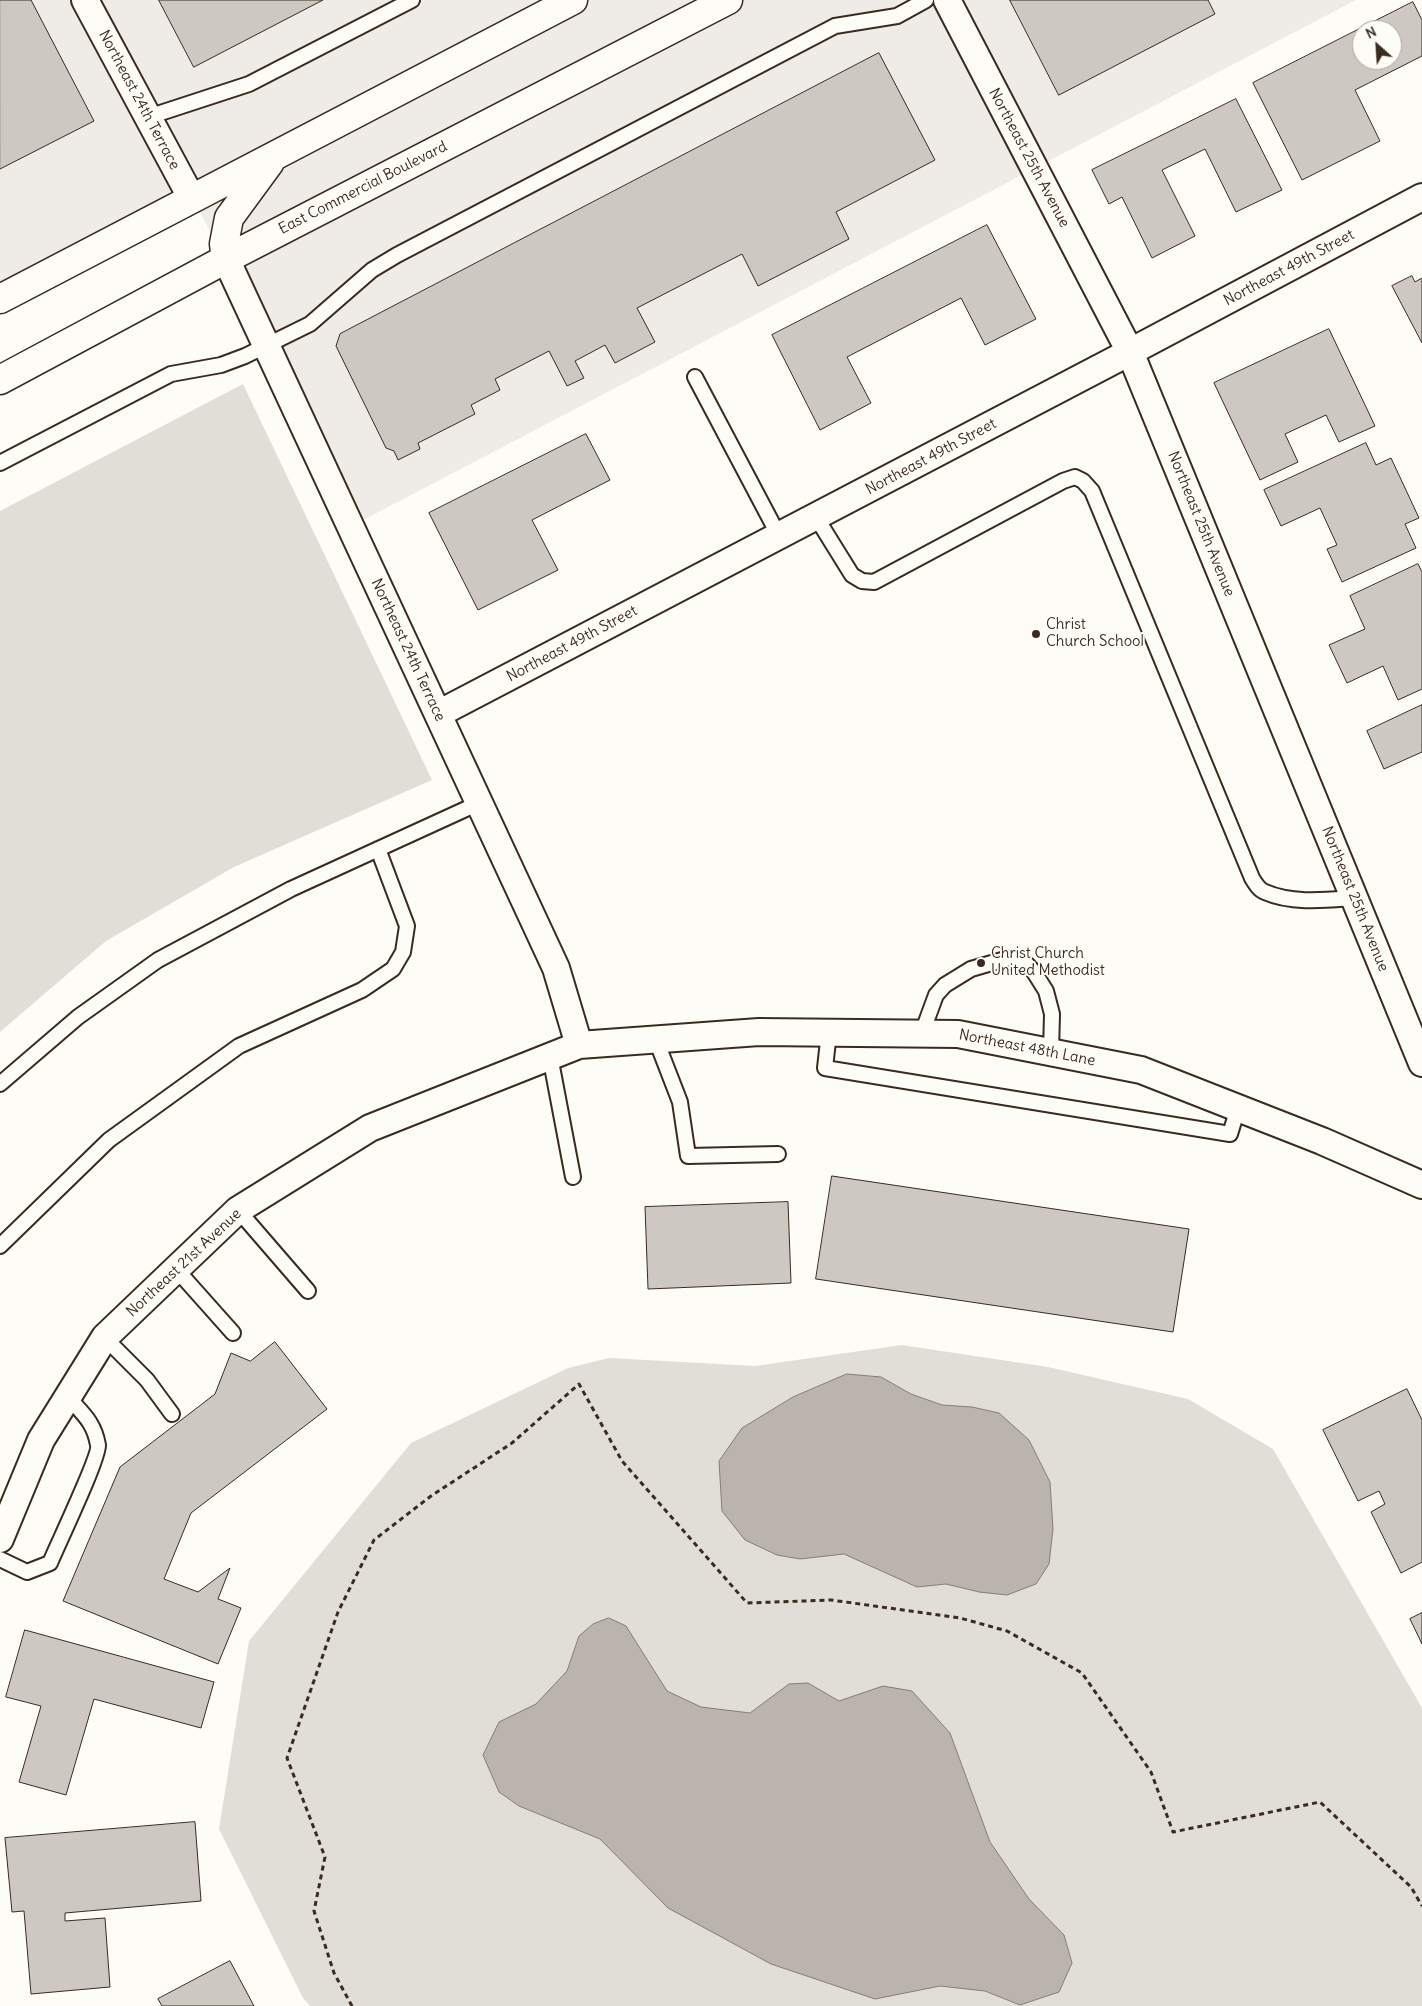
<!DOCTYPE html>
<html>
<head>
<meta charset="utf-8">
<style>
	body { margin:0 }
	#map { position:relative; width:1422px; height:2006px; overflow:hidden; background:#fdfcf7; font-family:Delius,sans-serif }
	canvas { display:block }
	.north { position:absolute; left:1352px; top:20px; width:50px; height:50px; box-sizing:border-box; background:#fdfcf7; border:1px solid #afa8a0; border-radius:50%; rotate:334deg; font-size:14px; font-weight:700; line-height:20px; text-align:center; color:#3b2a1e }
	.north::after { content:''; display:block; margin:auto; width:18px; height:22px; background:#3b2a1e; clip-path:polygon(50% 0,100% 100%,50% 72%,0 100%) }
</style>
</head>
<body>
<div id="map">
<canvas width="1422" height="2006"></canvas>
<div class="north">N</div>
</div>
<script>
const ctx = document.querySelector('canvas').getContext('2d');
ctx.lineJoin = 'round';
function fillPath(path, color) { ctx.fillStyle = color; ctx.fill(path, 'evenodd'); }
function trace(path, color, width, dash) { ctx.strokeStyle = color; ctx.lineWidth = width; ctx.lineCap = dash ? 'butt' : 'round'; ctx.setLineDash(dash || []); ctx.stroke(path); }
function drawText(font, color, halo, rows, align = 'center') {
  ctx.font = font + ' Delius,sans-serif'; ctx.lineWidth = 4; ctx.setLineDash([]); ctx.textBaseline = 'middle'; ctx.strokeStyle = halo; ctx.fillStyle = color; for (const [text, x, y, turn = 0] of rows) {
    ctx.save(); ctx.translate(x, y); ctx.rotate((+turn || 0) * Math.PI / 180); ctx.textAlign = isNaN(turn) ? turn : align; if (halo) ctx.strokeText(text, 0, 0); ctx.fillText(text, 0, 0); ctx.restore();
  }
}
fillPath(new Path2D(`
	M0,0H1356L352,526L194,199L0,300Z`), '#efece7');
fillPath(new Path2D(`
	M243,384L432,780L234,867L106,941L0,1032V511Z
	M902,1345L1048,1367L1188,1399L1273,1449L1422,1708V2006H310L303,1998L219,1829L249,1641L411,1443L568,1368L609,1358L755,1366Z`), '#e1ded7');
const water = new Path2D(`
	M847,1374L881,1377L911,1394L942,1405L972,1407L999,1413L1029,1440L1050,1482L1053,1529L1049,1564L1036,1584L1007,1595L979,1592L946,1584L917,1587L844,1554L800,1559L777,1555L745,1540L722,1511L719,1461L742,1428L793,1397Z
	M609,1618L626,1626L667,1691L701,1707L750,1713L789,1684L808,1683L839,1701L883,1686L912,1691L950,1733L990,1842L1029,1899L1064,1935L1072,1963L1059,1992L1020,2005L985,1991L940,1986L875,1999L771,1964L668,1908L600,1839L519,1806L499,1792L483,1755L499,1722L536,1704L567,1671L579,1636L593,1624Z`);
fillPath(water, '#bbb4ad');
trace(water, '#887d74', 1);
const building = new Path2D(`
	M0,0H31L94,121L0,169Z
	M159,0H323L194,67Z
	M1010,0H1208L1215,14L1059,95Z
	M1413,2L1422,20V56L1355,90L1380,141L1302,180L1253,83ZM1362,30H1392V60H1362Z
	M879,53L935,160L836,212L849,239L758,286L742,254L637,308L655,342L615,363L605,345L575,361L584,378L567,386L549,351L495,379L500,390L471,405L475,414L418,443L420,449L398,460L394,451L386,448L336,346L340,334Z
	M1236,99L1282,190L1236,212L1205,149L1162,170L1195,236L1152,258L1122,197L1109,204L1092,170Z
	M987,225L1036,319L985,345L961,298L847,357L871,403L820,430L772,335Z
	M1412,276L1415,282L1422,278V343L1392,286Z
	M1329,329L1375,426L1339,442L1326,415L1285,434L1298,462L1260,480L1214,383Z
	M586,434L610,480L532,520L558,570L478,610L429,513Z
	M1366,443L1376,465L1391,458L1419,518L1405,524L1416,548L1342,582L1327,549L1337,545L1320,508L1281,526L1264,490Z
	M1418,564L1422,572V689L1398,700L1383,666L1347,683L1329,645L1365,629L1350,596Z
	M1422,705V752L1384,769L1367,731Z
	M832,1176L1189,1229L1173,1332L816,1279Z
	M788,1202L791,1283L648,1289L645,1207Z
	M275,1342L327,1409L191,1513L164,1579L198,1592L230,1568L218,1599L241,1608L218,1664L63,1601L120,1467L215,1394L231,1353L250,1361Z
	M1407,1389L1422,1420V1562L1401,1573L1371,1512L1385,1504L1379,1491L1358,1501L1323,1430Z
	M1422,1613V1644L1410,1619Z
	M25,1630L214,1682L201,1728L94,1699L66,1795L19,1782L41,1706L6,1697Z
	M195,1822L201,1901L65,1913V1921L105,1918L110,1987L31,1994L24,1911L12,1912L5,1838Z
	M230,1961L254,2006H162L158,1999Z`);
fillPath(building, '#cdc8c2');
trace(building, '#3b2a1e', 1);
const service = new Path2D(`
	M148,117L249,84L412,0
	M695,377L779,536
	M0,463L171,374L221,365L245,356L310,324L372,270L397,255L835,26L897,16L926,0
	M816,517L852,575L862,581L874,582L1063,481L1075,477L1083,481L1092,491L1252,878C1255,883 1259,890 1265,892C1292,904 1326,900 1354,898
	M829,1032L825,1068L1230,1134L1238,1108
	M922,1033L936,995L945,985L971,969L1009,958L1024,961L1034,972L1046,991L1052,1014L1051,1052
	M656,1040L680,1102L688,1156L778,1154
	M550,1056L573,1177
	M0,1084L78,1017L158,960L291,889L479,803
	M238,1210L308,1291
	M0,1246L109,1140L239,1046L362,990L393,969L403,952L407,926L378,849
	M176,1269L233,1333
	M105,1338L147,1380L172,1414
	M0,1559L27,1572L50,1563C57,1546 100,1456 98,1445C94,1422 83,1414 68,1397`);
const minor = new Path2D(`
	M85,0L192,199
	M947,0L1130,352L1422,1063
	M226,259L556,968L579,1045
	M438,714L1130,352L1422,197
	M0,1539L41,1440L105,1337L238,1210L370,1128L579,1045L759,1032L958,1034L1141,1070L1322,1141L1422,1185`);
const primary = new Path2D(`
	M226,259L224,244L229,218L270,162
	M0,299L573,0
	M0,380L226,259L728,0`);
trace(service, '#3b2a1e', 18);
trace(minor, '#3b2a1e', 30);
trace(primary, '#3b2a1e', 31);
trace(new Path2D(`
	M352,2006L334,1973L314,1911L325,1857L287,1758L338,1612L374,1540L431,1496L512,1443L579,1384L622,1461L747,1603L831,1600L960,1618L1007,1631L1082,1673L1151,1772L1173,1832L1320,1802L1411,1887L1422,1906`), '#3b2a1e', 3, [5, 4]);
trace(service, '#fdfcf7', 14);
trace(minor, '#fdfcf7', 26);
trace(primary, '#fdfcf7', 28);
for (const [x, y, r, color] of [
	[1036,634,5,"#3b2a1e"],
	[981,963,5,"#3b2a1e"]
]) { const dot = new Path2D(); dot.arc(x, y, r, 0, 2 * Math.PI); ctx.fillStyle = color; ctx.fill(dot); trace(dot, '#fdfcf7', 2); }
drawText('15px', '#3b2a1e', '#fdfcf7', [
	["Northeast 24th Terrace",139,100,62],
	["Northeast 25th Avenue",1029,158,62],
	["East Commercial Boulevard",363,188,-27],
	["Northeast 49th Street",1289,268,-28],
	["Northeast 49th Street",931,457,-28],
	["Northeast 25th Avenue",1201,524,68],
	["Northeast 49th Street",572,644,-28],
	["Northeast 24th Terrace",408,650,65],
	["Northeast 25th Avenue",1355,899,68],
	["Northeast 48th Lane",1027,1048,11],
	["Northeast 21st Avenue",184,1263,-43]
]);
drawText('15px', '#3b2a1e', '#fdfcf7', [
	["Christ",1046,625],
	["Church School",1046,642],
	["Christ Church",991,954],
	["United Methodist",991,971]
], 'left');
</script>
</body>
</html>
